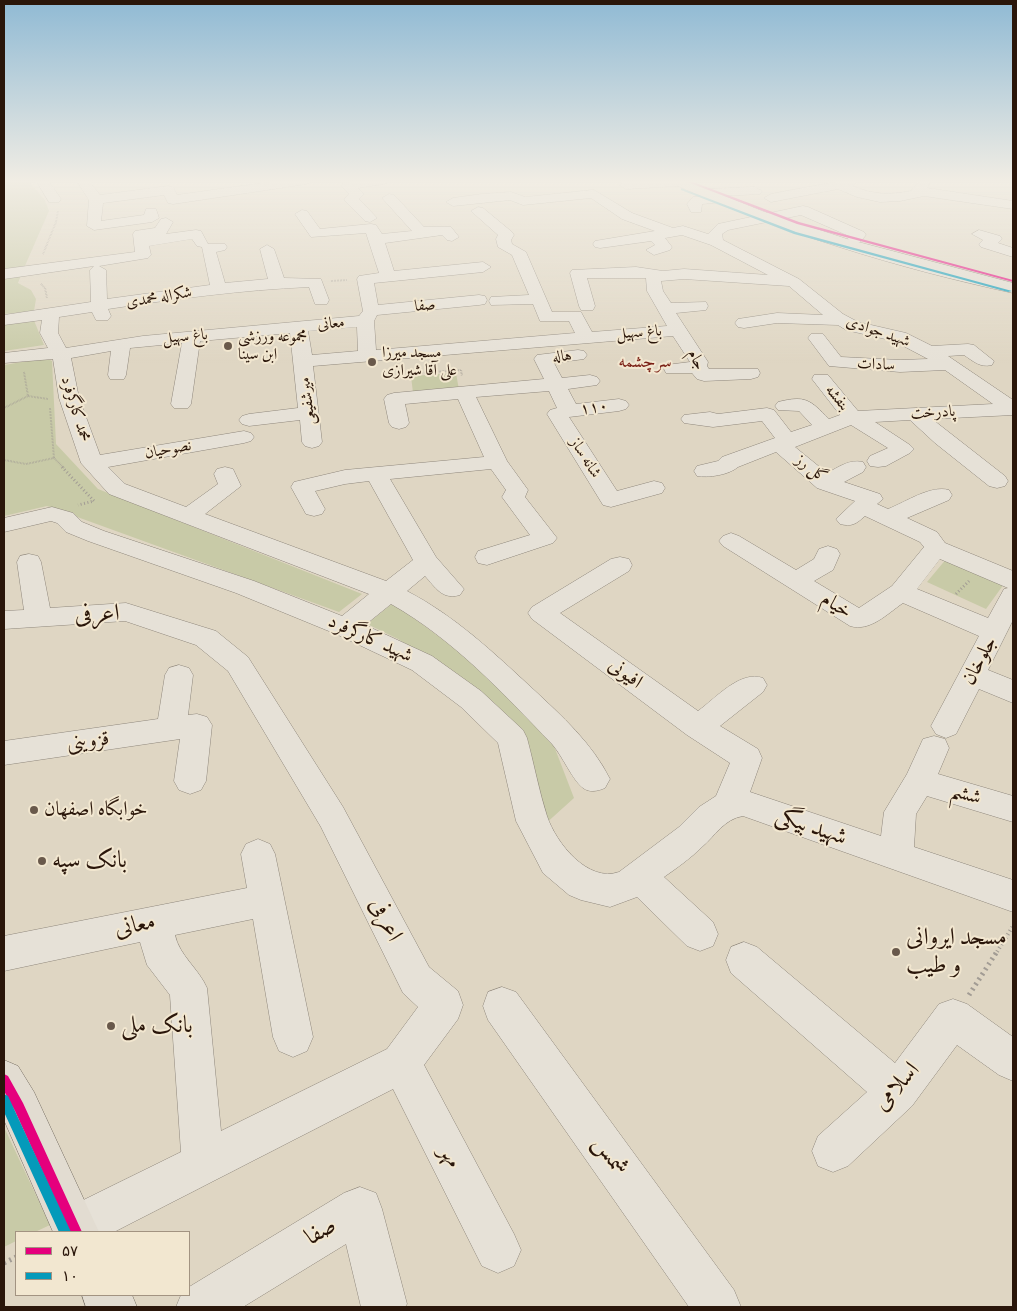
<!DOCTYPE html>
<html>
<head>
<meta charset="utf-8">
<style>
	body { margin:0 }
	#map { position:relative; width:1017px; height:1311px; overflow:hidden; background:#dfd6c3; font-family:Alegreya,serif }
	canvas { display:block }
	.frame { position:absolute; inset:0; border:5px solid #2a160a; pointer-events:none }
	.legend { position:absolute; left:15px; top:1231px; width:175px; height:65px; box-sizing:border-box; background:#f2e7d0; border:1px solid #a29381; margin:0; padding:6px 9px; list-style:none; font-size:15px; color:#2a160a }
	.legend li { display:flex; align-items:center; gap:10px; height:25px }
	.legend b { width:25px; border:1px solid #a29381 }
</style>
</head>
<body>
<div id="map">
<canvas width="1017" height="1311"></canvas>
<div class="frame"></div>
<ul class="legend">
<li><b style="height:6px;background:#e5007d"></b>۵۷</li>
<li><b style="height:6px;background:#049aba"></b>۱۰</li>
</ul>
</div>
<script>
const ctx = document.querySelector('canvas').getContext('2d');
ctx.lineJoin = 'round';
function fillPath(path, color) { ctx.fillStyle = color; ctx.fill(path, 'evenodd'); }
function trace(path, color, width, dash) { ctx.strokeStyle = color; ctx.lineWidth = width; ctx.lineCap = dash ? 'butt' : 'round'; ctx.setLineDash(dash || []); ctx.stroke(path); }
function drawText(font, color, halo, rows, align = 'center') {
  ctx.font = font + ' Alegreya,Amiri,serif'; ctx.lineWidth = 4; ctx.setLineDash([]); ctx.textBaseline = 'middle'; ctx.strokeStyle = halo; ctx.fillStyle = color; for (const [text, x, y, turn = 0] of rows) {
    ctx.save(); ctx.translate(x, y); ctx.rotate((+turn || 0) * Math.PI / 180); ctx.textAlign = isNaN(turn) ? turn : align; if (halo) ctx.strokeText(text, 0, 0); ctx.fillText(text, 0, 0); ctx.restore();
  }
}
fillPath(new Path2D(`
	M28,180L45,200L49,211L24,268L4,271V181Z
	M22,273L18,283L31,290L36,299L34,311L4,314V277Z
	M33,318L44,345L4,351V322Z
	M46,358L52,361L56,444L98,489L362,594L339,612L47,506L4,516V365Z
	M456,373L459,390L413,393L411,376Z
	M947,558L1004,584L986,609L927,582Z
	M393,603L482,668L549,733L574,798L543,826L469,688L398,639L367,624Z
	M4,1127L50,1225L35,1232H16V1241L4,1247Z`), '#c8caa7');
const minor = new Path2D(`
	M36,180H48L61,199L59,202H49Z
	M76,180H88L100,195L168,186L173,187L177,195L284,180H313L307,184L173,204L168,203L164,195L103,203L101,221L144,215L146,209H156L159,218L152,222L94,230L87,226L89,200Z
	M363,180H391L385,184L358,188L364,194L359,199L377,218L370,222L365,221L346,202L344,199L349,194L341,186L343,183Z
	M653,180H685L686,182L680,186L626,189L619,185L626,181Z
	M846,180H859L853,186C873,195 890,195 911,191L920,180H932L927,188L1013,201V209L924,196L900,201L880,202L857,197L838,189L771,202L764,198L771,194Z
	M755,187L762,191L760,194L721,196L725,199L723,202L702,204L701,212H691L687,204L693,197L711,195L707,192L709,189Z
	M594,190L632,213L673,228L683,226L708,234L718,224L803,206L808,207L864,232L866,235L860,242H850L848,239L849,236L801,215L728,230L722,234L723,240L799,279L843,314L858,322L906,333L932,346L968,344L974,345L994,361L992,365C980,368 973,361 964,355L948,356L1013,400V415L932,419L1005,476L1008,481L1005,486L997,488L989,486L935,443L910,420L875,422L910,445L914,449L910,453L886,466L878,467L870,466L867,461L870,456L888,448L851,425L795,447L827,473C839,467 849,459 863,462L866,467L863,472L844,482L880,494L883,499L877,504L888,509C906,502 930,485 949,490L952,495L949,500L907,518L937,532L945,543L1013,571V620L988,670L1013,680V703L979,689L956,734L946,738L936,734L931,726L979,636L903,603C887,614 870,632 850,626L723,546L719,541L723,536L731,533L739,536L796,570L814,559L819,549L828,546L837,549L840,554L833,570L814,581L859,608L892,586L924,547L920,542L865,516C856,524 852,527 840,524L836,519L855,501L817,488L776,452L738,467C729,475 708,478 697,476L694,471L697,466L718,461L722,457L775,438L762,421L713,427L684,423L681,419L684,415L710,412L718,414L767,408L774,410L791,432L812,425L799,411L778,410L775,406L778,402C806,395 810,400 829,419L840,415L812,379L814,375H828L858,411L993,404L945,370L900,372L829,366L808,338L811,334H823L841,357L900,360L928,359L894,341L846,330L838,325L777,323L744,328L738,327L735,323L738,319L777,313L823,315L789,286L684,279L661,281L663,291L671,303L706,302L708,306L706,310L676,313L708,362L707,366L709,369H758L760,373L758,377L751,379L704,381L697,379L692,373H666L664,369L666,365L690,362L673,336L313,366L322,442L319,446L312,448L305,446L302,442L300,420L249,426L242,424L239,420L242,416L249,414L298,408L290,333L200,341L191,404L188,408H174L171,404L182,343L130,348L126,375L124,379H110L108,375L111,351L71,358L79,398L100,455L244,431L251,433L254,437L251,441L244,443L108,467L125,484L186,507L218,484L214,474L217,469L225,467L233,469L241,486L205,514L386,581L413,560L369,481L345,484L315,491L325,509L322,514L314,516L306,514L291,487L294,482L345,470L484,457L458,399L405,404L409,423L406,427L399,429L392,427L389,423L384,399L387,395L394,393L544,379L534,359L537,355L578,350L584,351L587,355L584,359L554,363L562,378L590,375L597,377L600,381L597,385L568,389L576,404L619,399L626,401L629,405L626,409L619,411L569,417L617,491L654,481L662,483L665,488L662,493L611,507L603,505L547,414L550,410L557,408L549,391L476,397L507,461L528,490L525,497L557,538L553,543L487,565L478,563L475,557L478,551L530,535L502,497L506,490L491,469L390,479L436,557L464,589L460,595C442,600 436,588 425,576L407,591C455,616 493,652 533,689C562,716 592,743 610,779L605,788C598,791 590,793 583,788C573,781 562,755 552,744C503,693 453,639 391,604L365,625L432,656L481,691L523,730L527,738C534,764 539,791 547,816C556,843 588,883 619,872L679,827L699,807L716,796L730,763L687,735L532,619L528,613L532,607L611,559L620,557L629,559L632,565L629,571L560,613L698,711C716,698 740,670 763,678L767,685L763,692L720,726L758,749L762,758L750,792L881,836L884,812L907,774L923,739L934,736L945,739L949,748L938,774L1013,796V822L927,796L916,814L914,847L1013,880V912L743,816C724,819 715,836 702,847C691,858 677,868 664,877L713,922L718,934L713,946L700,951L687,946L637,897L610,907L581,900L569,895L543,873L516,821L498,743L461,707L412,670L336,634L236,593L88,541L66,532L57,523L51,521L4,532V518L52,507L73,513L82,522L104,531L254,581L342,616L369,594L109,494L81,463L59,398L53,359L4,363V353L48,348L40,333L42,320L4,325V315L91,302L90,270L94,266L4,279V269L135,252L133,234L135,231L155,228L161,219L166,218L173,222L166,234L196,230L201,231L208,244H225L227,247L225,250L216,252L225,283L268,279L260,249L267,245L274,249L284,278L321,279L329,300L327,304H315L309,287C241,290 175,299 108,309L111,316L108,320H96L92,312L59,317L58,333L66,348L143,336L359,316L363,311L357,279L359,276L379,273L366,233L311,237L295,214L302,210L307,211L320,229L371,224L376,225L382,234L412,231L382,198L389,194L394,195L424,227H451L459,237L452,241L447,240L442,235L385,243L394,271L483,262L491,267L483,272L374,283L378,305L479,295L485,296L487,300L485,304L479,305L377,315L374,321L376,350L575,333L569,321H540L533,304L491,305L489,301L491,297L529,295L512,255L498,247L496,239L498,235L471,211L478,207L483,208L512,232L514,235L511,240L512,244L526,252L552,312H581L592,332L667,326L647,291L646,278H587L595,306L593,310H581L579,306L570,273L572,270L636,267L663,271L684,269L768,275L711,245L682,235L665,238L672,247L670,250L654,255L646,250L655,245L651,241L600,248L595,247L593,244L595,241L655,231L622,219L591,198L523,205L510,200L453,206L446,202L453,198L482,194L511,192L525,197ZM192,239L197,246L202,247L210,285L107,299L106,270L99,266L148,258L151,255L149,246ZM357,327L358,351L312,355L308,331ZM940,559L1008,588L1004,589L988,618L917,589Z
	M979,230L1000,236L1002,239L998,243L1013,248V257L981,247L979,244L983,240L972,234Z
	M29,554L38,556L41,562L50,608L126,603L216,631L248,657L343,807L429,967L458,991L463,1005L458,1019L424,1065L514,1234L521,1250L514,1266L498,1273L482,1266L393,1089L114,1232H54L52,1228L59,1212L181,1152L170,995L147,965L140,942L4,971V936L247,888L241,854L246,844L258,839L270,844L275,854L313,1037L307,1051L293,1057L279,1051L273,1037L253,919L175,935C179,955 199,969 207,988L221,1131L387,1049L418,1007L403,993L321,827L228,671L196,645L125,621L4,629V611L24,610L17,562L20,556Z
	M179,665L189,668L193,675L188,715L197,714L207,717L212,725L206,781L201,790L190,794L179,790L174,781L180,739L4,765V741L158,719L165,675L169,668Z
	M744,942L757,947L895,1063L939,1004L953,999L967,1004L1013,1037V1081L999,1075L957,1045L912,1106L848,1166L833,1172L818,1166L812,1151L818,1136L867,1092L731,973L726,960L731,947Z
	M502,987L516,992L734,1290L741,1307H689L488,1020L483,1006L488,992Z
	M360,1187L376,1193L382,1209L407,1304L405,1307H361L346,1244L243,1307H176L181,1295H189V1287L344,1193Z`);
const major = new Path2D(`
	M670,180H686L762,211L847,239L1013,283V293C897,268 780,232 671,183Z
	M4,1060L18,1066L34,1092L99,1232H53L4,1120Z
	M82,1295H132L137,1307H86Z`);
trace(minor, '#8f877c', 1);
trace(major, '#766e63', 1);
trace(new Path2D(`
	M43,254L56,222L58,211
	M331,281L347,280
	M41,284L45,288L47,298
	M24,372L28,396
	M406,374L461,370L462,376
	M4,408L28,396L48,399
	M50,408L54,458
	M4,460L26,464L54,458L64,468`), '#a29c94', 2, [0.5, 1]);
trace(new Path2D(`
	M62,467L94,501L78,505
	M956,594L969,581`), '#a29c94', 3, [1, 2.5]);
trace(new Path2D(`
	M995,955L1013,926`), '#a29c94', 4, [1, 3]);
trace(new Path2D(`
	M969,995L996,953
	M4,1263L16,1257`), '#a29c94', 5, [2, 4]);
fillPath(minor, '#e6e1d7');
fillPath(major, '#e2dcd1');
fillPath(new Path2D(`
	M685,180H688L799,222L1013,280V282L797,224L685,181Z
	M4,1074L8,1076L23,1103L82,1232H70L15,1111L4,1091Z`), '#e5007d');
fillPath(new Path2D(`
	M681,188L796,232L1012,291L1008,292L794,234L681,190Z
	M4,1094L8,1096L71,1232H59L4,1112Z`), '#049aba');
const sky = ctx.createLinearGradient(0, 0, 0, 363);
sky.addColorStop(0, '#90bad4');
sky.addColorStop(0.5, '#f1ede4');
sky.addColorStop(1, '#f1ede400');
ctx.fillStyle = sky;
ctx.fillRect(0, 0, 1017, 363);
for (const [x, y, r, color] of [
	[228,346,5,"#69594b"],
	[372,362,5,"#69594b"],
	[34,810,5,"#69594b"],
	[42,861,5,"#69594b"],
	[896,952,5,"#69594b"],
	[111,1026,5,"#69594b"]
]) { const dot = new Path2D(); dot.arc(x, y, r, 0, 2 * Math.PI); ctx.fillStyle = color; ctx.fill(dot); trace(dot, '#f2e7d0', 2); }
drawText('16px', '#2a160a', '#f2e7d0', [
	["شکراله محمدی",159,298,-9],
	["صفا",425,306,-6],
	["معانی",331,324,-5],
	["شهید جوادی",878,332,19],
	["باغ سهیل",639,333,-4],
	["باغ سهیل",185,337,-5],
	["هاله",562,357,-6],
	["جام",696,360,63],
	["سادات",876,365,3],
	["بنفشه",837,398,50],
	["میرشفیعی",308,401,-97],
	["۱۱۰",594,408,-8],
	["محمد کارگرفرد",75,409,73],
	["پادرخت",933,413,-3],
	["نصوحیان",168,450,-10],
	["شانه ساز",585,458,58],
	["گل رز",811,469,37]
]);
drawText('16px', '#2a160a', '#f2e7d0', [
	["مجموعه ورزشی",238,337],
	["ابن سینا",238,355],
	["مسجد میرزا",382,353],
	["علی آقا شیرازی",382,371]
], 'left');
drawText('18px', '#7a1f14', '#f2e7d0', [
	["سرچشمه",645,363]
]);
drawText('20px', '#2a160a', '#f2e7d0', [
	["خیام",836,606,32],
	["شهید کارگرفرد",370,639,24],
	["جلوخان",980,661,-62],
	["افیونی",625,674,36],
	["قزوینی",88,742,-8],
	["ششم",966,795,17]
]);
drawText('20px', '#2a160a', '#f2e7d0', [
	["خوابگاه اصفهان",44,810]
], 'left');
drawText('24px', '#2a160a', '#f2e7d0', [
	["اعرفی",97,615,-3],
	["شهید بیگی",811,827,19],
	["اعرفی",385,920,63],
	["معانی",135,926,-12],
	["اسلامی",897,1087,-48],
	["شمس",610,1156,55],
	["مهر",450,1157,62],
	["صفا",321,1232,-32]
]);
drawText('24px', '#2a160a', '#f2e7d0', [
	["بانک سپه",52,861],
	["مسجد ایروانی",906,938],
	["و طیب",906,966],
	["بانک ملی",121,1026]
], 'left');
</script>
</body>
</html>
